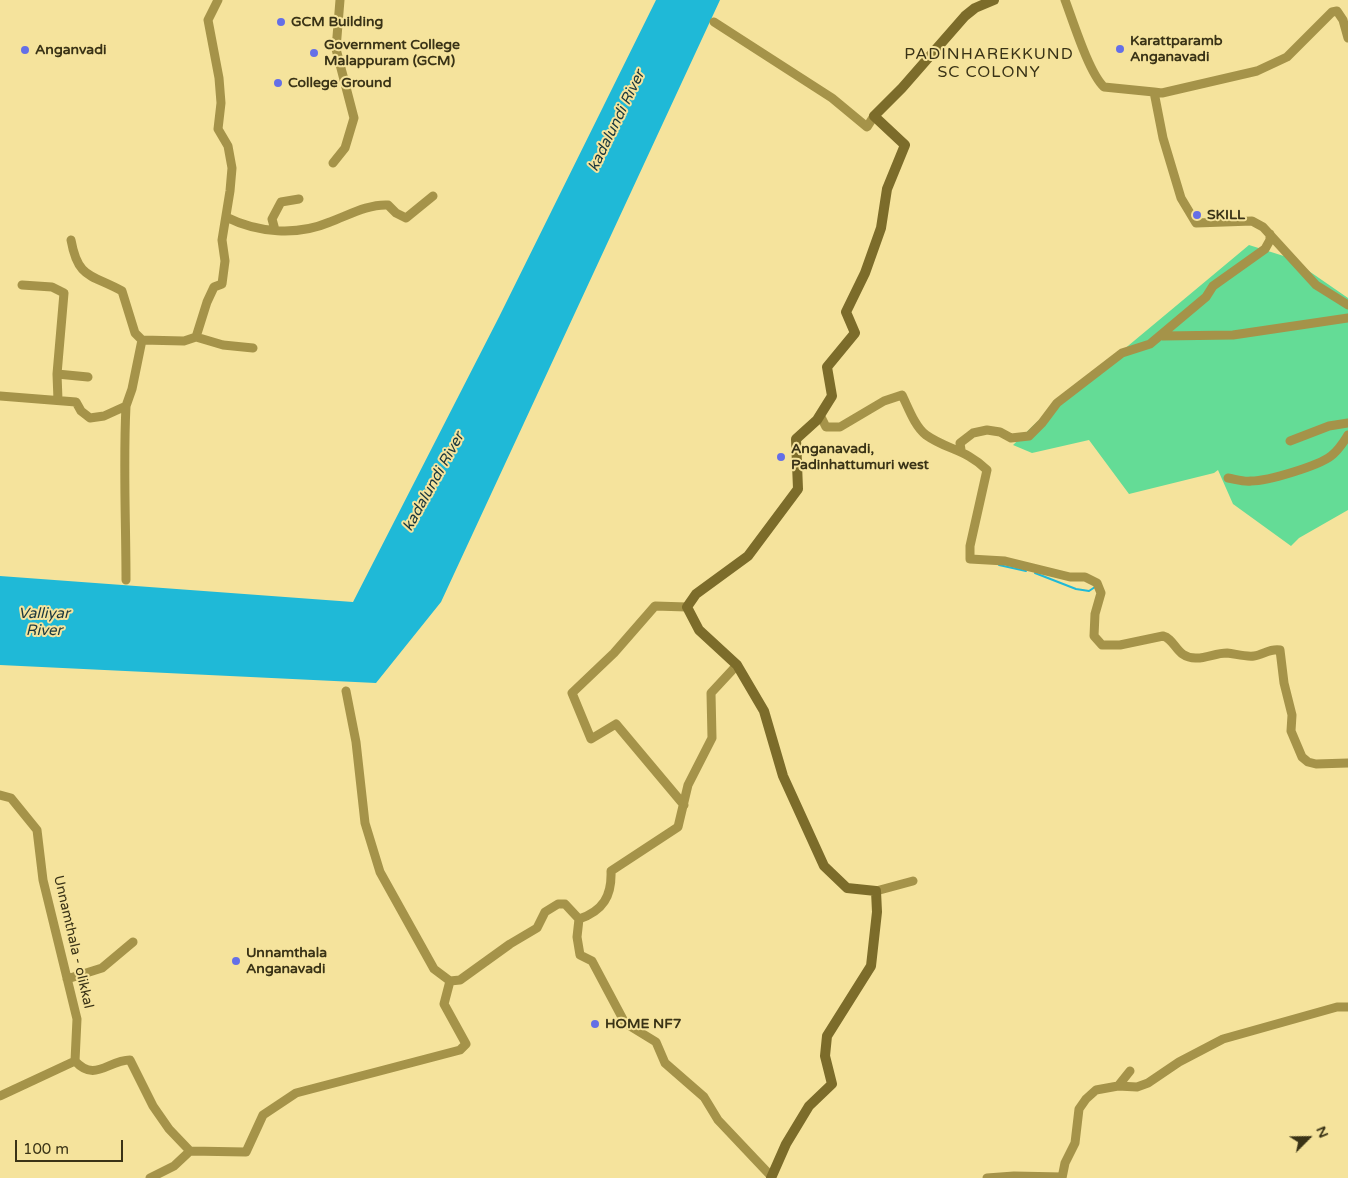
<!DOCTYPE html>
<html>
<head>
<meta charset="utf-8">
<style>
	body { margin:0 }
	#map { position:relative; width:1348px; height:1178px; overflow:hidden; background:#f5e39c; font-family:"Varela Round",sans-serif }
	canvas { display:block }
	.north { position:absolute; left:1283px; top:1113px; width:50px; height:50px; -webkit-text-stroke:4px #f5e39c; paint-order:stroke; rotate:67deg; font-size:14px; font-weight:700; line-height:20px; text-align:center; color:#3a3316 }
	.north::after { content:''; display:block; margin:auto; width:18px; height:22px; background:#3a3316; clip-path:polygon(50% 0,100% 100%,50% 72%,0 100%) }
	.scale { position:absolute; left:15px; top:1140px; width:108px; height:22px; box-sizing:border-box; border:2px solid #3a3316; border-top:0; padding-left:6px; font-size:15px; line-height:18px; white-space:nowrap; color:#3a3316; -webkit-text-stroke:4px #f5e39c; paint-order:stroke }
</style>
</head>
<body>
<div id="map">
<canvas width="1348" height="1178"></canvas>
<div class="north">N</div>
<div class="scale">100 m</div>
</div>
<script>
const ctx = document.querySelector('canvas').getContext('2d');
ctx.lineJoin = 'round';
function fillPath(path, color) { ctx.fillStyle = color; ctx.fill(path, 'evenodd'); }
function trace(path, color, width, dash) { ctx.strokeStyle = color; ctx.lineWidth = width; ctx.lineCap = dash ? 'butt' : 'round'; ctx.setLineDash(dash || []); ctx.stroke(path); }
function drawText(font, color, halo, rows, align = 'center') {
  ctx.font = font + ' "Varela Round",sans-serif'; ctx.lineWidth = 4; ctx.setLineDash([]); ctx.textBaseline = 'middle'; ctx.strokeStyle = halo; ctx.fillStyle = color; for (const [text, x, y, turn = 0] of rows) {
    ctx.save(); ctx.translate(x, y); ctx.rotate((+turn || 0) * Math.PI / 180); ctx.textAlign = isNaN(turn) ? turn : align; if (halo) ctx.strokeText(text, 0, 0); ctx.fillText(text, 0, 0); ctx.restore();
  }
}
fillPath(new Path2D(`
	M1249,245L1290,258L1348,298V510L1299,538L1291,546L1233,504L1218,470L1214,473L1129,494L1089,440L1032,453L1013,445L1038,421Z`), '#64dc96');
fillPath(new Path2D(`
	M656,0H720L441,602L376,683L0,665V576L353,602L499,317Z`), '#1fb9d7');
trace(new Path2D(`
	M999,565L1026,571
	M1035,573L1076,589L1089,591L1095,587`), '#1fb9d7', 2);
trace(new Path2D(`
	M1065,0C1073,21 1089,73 1104,87L1154,92L1163,138L1181,198L1196,223L1252,221L1263,227L1316,285L1348,305
	M714,22L832,98L867,127L874,116
	M1154,92L1162,93L1257,71L1287,57L1332,12L1337,11L1343,20L1348,38
	M333,163L345,148L354,118L336,49L340,0
	M226,217C258,233 297,236 330,222C349,215 368,204 388,205L396,213L406,218L433,196
	M275,230L272,219L281,202L299,199
	M71,240C78,279 91,274 122,291L135,333L142,340
	M22,285L52,287L64,293L57,374L58,400
	M1164,333L1163,336L1233,335L1348,318
	M196,337L223,345L253,348
	M57,374L88,377
	M0,396L76,402L81,411L90,418L104,416L126,406L132,389L142,340L184,341L196,337L207,302L214,287L222,284L225,261L222,240L230,191L232,168L228,146L218,129L221,103L219,78L208,20L218,0
	M820,415L826,427H840L884,401L902,395C908,407 915,427 926,435C947,450 966,449 987,470L970,546V559L1005,561L1070,577H1085L1097,583L1101,593L1095,614L1094,636L1102,645H1120L1163,636C1176,639 1176,659 1197,658C1207,658 1216,653 1227,653C1236,654 1245,657 1254,656C1263,655 1270,648 1280,650L1284,683L1292,715L1291,731L1302,757L1308,762L1316,764L1348,763
	M1290,441L1329,426L1348,423
	M961,450L960,443L973,433L987,430L1000,432L1011,438L1029,436L1042,423L1057,403L1122,353L1150,344L1206,297L1213,286L1265,249L1270,240V234
	M1228,478C1235,479 1243,482 1251,481C1268,481 1318,466 1331,456C1339,450 1343,443 1348,435
	M126,580C126,522 123,464 126,406
	M737,665L711,693L712,738L688,785L678,827L611,871C612,896 603,911 579,919L577,937L580,955L592,961L625,1023L656,1042L665,1063L704,1097L718,1120L771,1176
	M346,691L356,742L365,823L380,872L434,969L450,981L460,980L510,944L537,928L545,912L558,904H565L579,919
	M0,795L11,798L37,830L43,880L77,1019L75,1061C95,1083 108,1060 130,1060L153,1106L169,1129L190,1151
	M684,805L616,724L591,739L572,693L614,653L655,606L687,607
	M876,891L913,881
	M67,979L102,968L133,942
	M1118,1086L1130,1071
	M0,1096L75,1061
	M150,1178L174,1166L190,1151L246,1152L263,1115L296,1093L460,1050L466,1044L444,1004L450,981
	M987,1178L1014,1176L1062,1177
	M1062,1178L1065,1163L1075,1143L1079,1109L1086,1099L1096,1090L1118,1086L1137,1087L1148,1083L1179,1062L1223,1039L1337,1007H1348`), '#a59349', 9);
trace(new Path2D(`
	M771,1178L786,1144L809,1106L832,1084L825,1056L827,1036L871,966L877,912L876,891L847,888L824,866L783,776L764,711L737,665L699,630L687,607L696,594L748,556L798,489L796,439L817,420L832,396L827,367L855,333L846,312L865,273L881,228L887,189L905,145L874,116L902,88L965,16L975,8L994,0`), '#7c6c2a', 10);
for (const [x, y, r, color] of [
	[281,22,5,"#646fe7"],
	[1120,49,5,"#646fe7"],
	[25,50,5,"#646fe7"],
	[314,53,5,"#646fe7"],
	[278,83,5,"#646fe7"],
	[1197,215,5,"#646fe7"],
	[781,457,5,"#646fe7"],
	[236,961,5,"#646fe7"],
	[595,1024,5,"#646fe7"]
]) { const dot = new Path2D(); dot.arc(x, y, r, 0, 2 * Math.PI); ctx.fillStyle = color; ctx.fill(dot); trace(dot, '#f5e39c', 2); }
drawText('bold 14px', '#3a3316', '#f5e39c', [
	["GCM Building",291,22],
	["Karattparamb",1130,41],
	["Anganavadi",1130,57],
	["Government College",324,45],
	["Malappuram (GCM)",324,61],
	["Anganvadi",35,50],
	["College Ground",288,83],
	["SKILL",1207,215],
	["Anganavadi,",791,449],
	["Padinhattumuri west",791,465],
	["Unnamthala",246,953],
	["Anganavadi",246,969],
	["HOME NF7",605,1024]
], 'left');
drawText('14px', '#3a3316', '#f5e39c', [
	["Unnamthala - olikkal",73,942,77]
]);
drawText('italic 15px', '#1a373e', '#f5e39c', [
	["kadalundi River",617,121,-64],
	["kadalundi River",434,482,-61],
	["Valliyar",44,614],
	["River",44,631]
]);
ctx.letterSpacing = '1px';
drawText('16px', '#3a3316', '#f5e39c', [
	["PADINHAREKKUND",989,55],
	["SC COLONY",989,73]
]);
ctx.letterSpacing = '0px';
</script>
</body>
</html>
